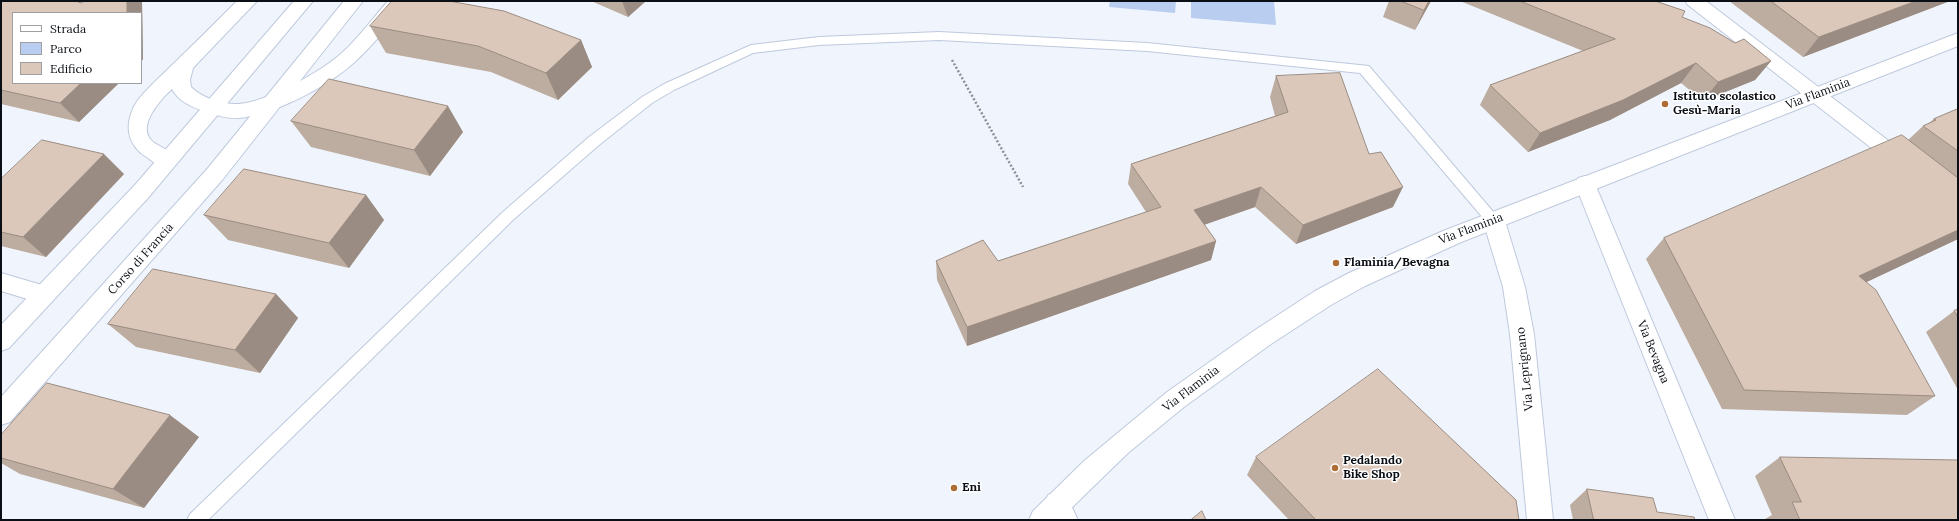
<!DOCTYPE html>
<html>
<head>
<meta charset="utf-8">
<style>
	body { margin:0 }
	#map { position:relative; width:1959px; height:521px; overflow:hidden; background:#f0f5fd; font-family:Lora,serif }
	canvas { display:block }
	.frame { position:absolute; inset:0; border:2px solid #0a0e15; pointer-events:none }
	.legend { position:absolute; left:12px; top:12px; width:130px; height:72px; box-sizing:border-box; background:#fff; border:1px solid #9d9fa1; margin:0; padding:5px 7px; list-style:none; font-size:12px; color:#0a0e15 }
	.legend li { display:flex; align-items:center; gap:8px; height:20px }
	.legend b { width:20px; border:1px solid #9d9fa1 }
</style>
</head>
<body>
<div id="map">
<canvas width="1959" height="521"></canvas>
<div class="frame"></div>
<ul class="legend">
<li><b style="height:5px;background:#fff"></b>Strada</li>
<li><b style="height:11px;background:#b8cdf0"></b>Parco</li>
<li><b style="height:11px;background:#dcc8ba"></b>Edificio</li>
</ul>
</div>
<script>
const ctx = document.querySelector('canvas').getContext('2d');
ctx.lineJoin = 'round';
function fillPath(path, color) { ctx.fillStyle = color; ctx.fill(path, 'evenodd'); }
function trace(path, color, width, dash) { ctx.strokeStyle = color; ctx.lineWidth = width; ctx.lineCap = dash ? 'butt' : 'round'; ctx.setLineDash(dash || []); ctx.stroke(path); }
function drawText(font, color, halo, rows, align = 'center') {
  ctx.font = font + ' Lora,serif'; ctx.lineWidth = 3; ctx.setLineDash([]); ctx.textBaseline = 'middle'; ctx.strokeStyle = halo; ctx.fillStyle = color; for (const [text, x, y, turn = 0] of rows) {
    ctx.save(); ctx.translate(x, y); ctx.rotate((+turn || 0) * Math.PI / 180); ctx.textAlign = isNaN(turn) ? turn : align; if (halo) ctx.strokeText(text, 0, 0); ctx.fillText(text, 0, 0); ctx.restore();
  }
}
fillPath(new Path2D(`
	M1110,1H1176L1175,13L1109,7Z
	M1191,1H1274L1276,25L1191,18Z`), '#b8cdf0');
const lane = new Path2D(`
	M939,32L1147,43L1369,66L1501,221L1499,225L1494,227L1489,225L1360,73L1147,51L939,40L819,45L753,53L674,90L652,103L599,145L514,219L208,520H187L190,514L504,211L589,137L642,97L664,84L751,45L819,37Z`);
const street = new Path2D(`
	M237,1H257L193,68L190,80L191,87C202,98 223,105 239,104C267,102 323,71 344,51C360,36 373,18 388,1H407C396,19 365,54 349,67C322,89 273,115 239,118C228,119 216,115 206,112C192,107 179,102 172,89C161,99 135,127 153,142C162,148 172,151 177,161L174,166C162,170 155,163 145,156C129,145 125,129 132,111C137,97 157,80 168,69C191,47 214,24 237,1Z
	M1685,1H1706L1911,158L1914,163L1911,168L1904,171L1897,168L1688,5Z
	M1585,176L1592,178L1595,184L1735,520H1709L1575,184L1578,178Z
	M1494,213L1502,215L1505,221L1525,287L1534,334L1553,520H1527L1510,334L1503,287L1483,221L1486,215Z
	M1,273L52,288L55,295L52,302L44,304L1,291Z
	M1057,492L1066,495L1078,520H1052L1044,504L1048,495Z`);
const secondary = new Path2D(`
	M1958,33V46L1459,243L1365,286L1331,305L1271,344L1184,407L1128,453L1059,520H1029L1033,511L1084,461L1167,392L1255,330L1315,291L1349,273L1443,231Z`);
const primary = new Path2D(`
	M294,1H313L148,198L9,348L1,351V325L134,186Z
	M344,1H363L223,179L10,422L1,425V397L208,168Z`);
trace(lane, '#bec9dd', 2);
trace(street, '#bec9dd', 2);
trace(secondary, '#bec9dd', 2);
trace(primary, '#bec9dd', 2);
trace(new Path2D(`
	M952,60L1023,187`), '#8c9098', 2.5, [2, 2]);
fillPath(lane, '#fff');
fillPath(street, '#fff');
fillPath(secondary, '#fff');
fillPath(primary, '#fff');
fillPath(new Path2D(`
	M1,1H76L81,3L84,1H142L143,59L141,62V13H13V83H119L79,122L1,104Z
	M591,1H646L628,17Z
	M1389,1H1431L1415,30L1383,17Z
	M1460,1H1655L1682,17L1771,61L1755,80L1703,101L1681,83L1610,120L1528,152L1480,105L1490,85L1583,51Z
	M1729,1H1950L1803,57Z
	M370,26L581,40L592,67L558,100L491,72L386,53Z
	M1276,76L1369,154L1393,207L1296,244L1255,207L1204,225L1216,241L1211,260L967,346L937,280L936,261H998L1146,212L1128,184L1131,164L1275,116L1270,97Z
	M1958,109V239L1866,282L1935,396L1907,415L1722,409L1646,259L1664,238L1908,140L1923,126L1929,123L1934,119Z
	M291,121L463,132L430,176L311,147Z
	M124,174L46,257L1,246V179Z
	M366,195L384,220L349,268L228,240L204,215Z
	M276,294L298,318L260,373L136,347L108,324Z
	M1958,309V390L1926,332L1954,311Z
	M1,435L199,437L144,508L20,474L1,463Z
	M1256,457L1519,520H1289L1247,475Z
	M1780,457L1958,520H1766L1765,519L1772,515L1755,476Z
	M1587,489L1657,512L1695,520H1573L1570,505Z`), '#bdaca0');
fillPath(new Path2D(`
	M127,1H142L143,59L141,62V13H127Z
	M622,1H646L628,17Z
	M1429,1H1431L1415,30L1424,10Z
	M1916,1H1950L1803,57L1819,37Z
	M581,40L592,67L558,100L546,73Z
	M1771,61L1755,80L1703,101L1718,82Z
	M1696,63L1681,83L1610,120L1528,152L1540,133Z
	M81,83H119L79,122L60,103Z
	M448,106L463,132L430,176L414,150Z
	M104,154L124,174L46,257L23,237Z
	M1261,187L1255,207L1189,230L1194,210Z
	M1403,187L1393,207L1296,244L1303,225Z
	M366,195L384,220L349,268L329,243Z
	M1958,230V239L1835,297L1859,276Z
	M1216,241L1211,260L967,346V327Z
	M276,294L298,318L260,373L235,350Z
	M170,415L199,437L144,508L113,489Z`), '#9a8c82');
const building = new Path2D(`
	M1,1H76L81,3L84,1H127V13H13V83H81L60,103L1,90Z
	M392,1H449L504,11L581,40L546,73L478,46L370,26Z
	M1401,1H1429L1424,10Z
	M1520,1H1655L1685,11L1682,17L1710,28L1735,43L1744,39L1771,61L1718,82L1696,63L1623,100L1540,133L1490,85L1615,39Z
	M1771,1H1916L1819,37Z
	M1340,73L1369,154L1381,152L1403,187L1303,225L1261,187L1194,210L1216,241L967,327L936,261L983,240L998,261L1161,207L1131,164L1288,112L1276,76Z
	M329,79L448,106L414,150L291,121Z
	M1958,109V151L1923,126L1936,120L1934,119Z
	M1902,135L1958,178V230L1859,276L1876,290L1935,396L1744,390L1664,238Z
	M42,140L104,154L23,237L1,232V179Z
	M244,169L366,195L329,243L204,215Z
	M153,269L276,294L235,350L108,324Z
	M1958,309V317L1954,311Z
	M1378,369L1516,500L1519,520H1316L1256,457Z
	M47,383L170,415L113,489L1,458V435Z
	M1780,457L1958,460V520H1800L1792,502H1801Z
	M1587,489L1653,498L1657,512L1694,517L1695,520H1594Z
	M1202,511L1206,520H1191Z`);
fillPath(building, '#dcc8ba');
trace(building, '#9a8c82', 1);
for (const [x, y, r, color] of [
	[1665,104,4,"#ad6d35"],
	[1336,263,4,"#ad6d35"],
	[1335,468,4,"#ad6d35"],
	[954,488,4,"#ad6d35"]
]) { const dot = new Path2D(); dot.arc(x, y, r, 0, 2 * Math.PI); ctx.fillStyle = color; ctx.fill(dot); trace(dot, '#fff', 1.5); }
drawText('12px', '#0a0e15', '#fff', [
	["Via Flaminia",1818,94,-21],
	["Via Flaminia",1471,229,-21],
	["Corso di Francia",141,259,-48],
	["Via Bevagna",1653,352,68],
	["Via Leprignano",1525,369,-96],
	["Via Flaminia",1191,389,-37]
]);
drawText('bold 12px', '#0a0e15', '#fff', [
	["Istituto scolastico",1673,97],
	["Gesù-Maria",1673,111],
	["Flaminia/Bevagna",1344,263],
	["Pedalando",1343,461],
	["Bike Shop",1343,475],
	["Eni",962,488]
], 'left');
</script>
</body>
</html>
